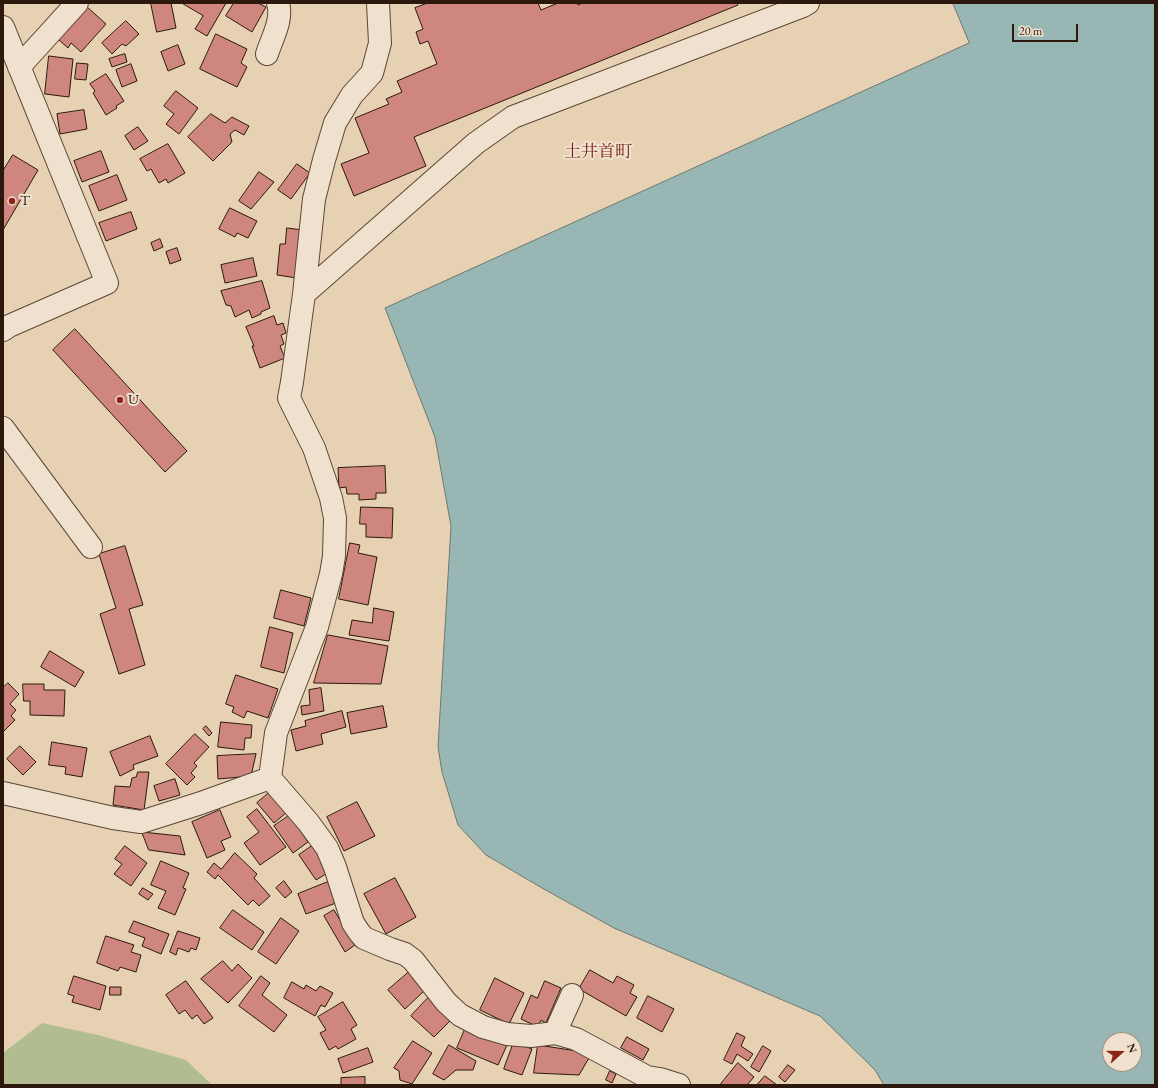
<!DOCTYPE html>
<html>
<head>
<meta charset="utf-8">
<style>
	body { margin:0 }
	#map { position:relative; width:1158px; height:1088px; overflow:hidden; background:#e7d1b3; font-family:"EB Garamond",serif }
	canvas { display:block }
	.frame { position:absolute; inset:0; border:4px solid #2c180c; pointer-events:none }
	.north { position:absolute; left:1102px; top:1032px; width:40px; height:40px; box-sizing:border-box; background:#efe1ce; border:1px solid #a19180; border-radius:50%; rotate:69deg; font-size:11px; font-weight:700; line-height:16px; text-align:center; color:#2c180c }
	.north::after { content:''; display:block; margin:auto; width:14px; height:18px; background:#8f2418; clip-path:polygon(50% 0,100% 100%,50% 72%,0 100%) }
	.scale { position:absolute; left:1012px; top:24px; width:66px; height:18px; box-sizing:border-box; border:2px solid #2c180c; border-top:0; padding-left:5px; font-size:12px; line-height:14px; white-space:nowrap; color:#2c180c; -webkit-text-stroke:3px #efe1ce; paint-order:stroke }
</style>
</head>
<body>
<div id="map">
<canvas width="1158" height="1088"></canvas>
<div class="frame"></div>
<div class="north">N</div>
<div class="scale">20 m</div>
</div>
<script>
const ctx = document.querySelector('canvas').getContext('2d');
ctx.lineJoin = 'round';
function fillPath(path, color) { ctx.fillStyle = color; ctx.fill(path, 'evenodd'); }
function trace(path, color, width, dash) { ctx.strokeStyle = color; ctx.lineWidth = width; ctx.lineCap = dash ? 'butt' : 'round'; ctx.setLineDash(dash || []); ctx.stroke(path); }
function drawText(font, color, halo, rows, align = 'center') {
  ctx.font = font + ' "EB Garamond","Noto Serif JP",serif'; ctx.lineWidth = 4; ctx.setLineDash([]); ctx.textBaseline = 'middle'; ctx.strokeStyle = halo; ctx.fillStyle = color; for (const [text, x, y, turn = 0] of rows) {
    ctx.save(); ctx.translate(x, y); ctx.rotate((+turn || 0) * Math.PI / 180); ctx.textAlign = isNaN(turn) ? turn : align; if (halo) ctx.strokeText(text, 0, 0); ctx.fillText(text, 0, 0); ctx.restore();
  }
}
fillPath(new Path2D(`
	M42,1023L98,1035L186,1060L212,1085H3V1053Z`), '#b1bd90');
const water = new Path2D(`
	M953,3H1155V1085H884L875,1070L820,1016L614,928L542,888L486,855L458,825L442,772L438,747L451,526L435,437L385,308L969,43ZM1110,1040H1134V1064H1110Z`);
fillPath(water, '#98b6b3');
trace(water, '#6d7770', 1);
const building = new Path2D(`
	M151,3H171L176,28L157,32Z
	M182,3H226L207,36L195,29L203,16Z
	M234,3H258L266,7L252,32L226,16Z
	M428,3H538L541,10L558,3H577L578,5L582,3H737L738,5L414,137L426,166L354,196L341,164L369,153L355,118L389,104L386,99L402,92L397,81L437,64L428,41L420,44L416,32L423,29L415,8Z
	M86,6L106,24L81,52L71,43L68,48L58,39Z
	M126,21L139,34L126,46L122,44L112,54L102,43Z
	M216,34L247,49L241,63L247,67L237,87L200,69Z
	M178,45L185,64L168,71L161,52Z
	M125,54L127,62L112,67L109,59Z
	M49,56L73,59L69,97L45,94Z
	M77,63L88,64L86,80L75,79Z
	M131,64L137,81L122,87L116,70Z
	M106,74L124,101L116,106L117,108L106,115L93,93L95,91L90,84Z
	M176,91L198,108L179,134L166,124L174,114L164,106Z
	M84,110L87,129L60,134L57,114Z
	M211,114L225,123L232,117L249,126L244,135L235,130L230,134L232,142L213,161L188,137Z
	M138,127L148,141L134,150L125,136Z
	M168,144L185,173L168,183L166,179L159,183L151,169L147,171L140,159Z
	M101,151L109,172L82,182L74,161Z
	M13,155L38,170L3,230V171Z
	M297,164L310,173L291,199L278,190Z
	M259,172L274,182L251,209L239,201Z
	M117,175L127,200L99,211L89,186Z
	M230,208L257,221L248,238L237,233L235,237L219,229Z
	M131,212L137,229L106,241L99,223Z
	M287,228L303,230L297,278L277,275L280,244H285Z
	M160,239L163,247L154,251L151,243Z
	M177,248L181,260L170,264L166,252Z
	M253,258L257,276L225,283L221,265Z
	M262,281L270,308L261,312V314L252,318L249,310L235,317L231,306L226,305L221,291Z
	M274,316L277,325L283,323L286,333L281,335L284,344L280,346L285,358L260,368L252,346H254L246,327Z
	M75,329L187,451L165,472L53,350Z
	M385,466L386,493H376V499L359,500V494H347L346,487L339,488L338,468Z
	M361,507L393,508L392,538L366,537V524H360Z
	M350,543L360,545L358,553L377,557L368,605L339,599Z
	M125,546L143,605L129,609L145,665L119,674L100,614L116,608L99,554Z
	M281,590L311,598L304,626L274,618Z
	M374,608L394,612L389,641L349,635L352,620L372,623Z
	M270,627L293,633L284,673L261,667Z
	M328,635L388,646L381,684L314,683Z
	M50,651L84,672L75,687L41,667Z
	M236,675L278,689L268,718L247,711L244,718L232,712L234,707L226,704Z
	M8,683L19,694L10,704L16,710L11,716L15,720L3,732V688Z
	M23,684H44V690H65L64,716L30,715V701H24Z
	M321,688L324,711L302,715L301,706L310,705L309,690Z
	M383,706L387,727L351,734L347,713Z
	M342,711L346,727L321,734L323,744L296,751L291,730L306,726L305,721Z
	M221,722L252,725L251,738H245L244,750L218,747Z
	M206,726L212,733L209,736L203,729Z
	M195,734L209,747L194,763L197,766L191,773L195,777L187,785L166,764Z
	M150,736L158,756L133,765L134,769L120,776L110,752Z
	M52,742L87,748L82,777L65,774L66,767L49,765Z
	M20,746L36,762L23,775L7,759Z
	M256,754L251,776L218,779L217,756Z
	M138,772H149L144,810L113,805L115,786L130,787L132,778L136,777Z
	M175,779L180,795L159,801L154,786Z
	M270,792L286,813L274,823L257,803Z
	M357,802L375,836L344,851L327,817Z
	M257,809L286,847L260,865L244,843L259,832L247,817Z
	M220,810L231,837L221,841L225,850L207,858L192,822Z
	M290,815L308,842L293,853L274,826Z
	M142,832L180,836L185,855L149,850Z
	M125,846L147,863L131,886L114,874L122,864L115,859Z
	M312,846L329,872L316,880L299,855Z
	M235,853L257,874L254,878L270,896L259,906L253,900L248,905L218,875L215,879L207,872L214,863L221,869Z
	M161,861L189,873L183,888L186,889L175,915L158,908L166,891L151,885Z
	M395,878L416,917L386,934L364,894Z
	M284,881L292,892L285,898L276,888Z
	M328,882L336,903L306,914L298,894Z
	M143,888L153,894L148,900L139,894Z
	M233,910L264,932L252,950L220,928Z
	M334,910L355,945L345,952L324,916Z
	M281,918L299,931L276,964L258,952Z
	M134,921L169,934L161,954L142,946L145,938L129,932Z
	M178,931L200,938L196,950L191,948L189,952L178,948L176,955L170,952Z
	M106,936L134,945L131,952L141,955L136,972L120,967L118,971L97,963Z
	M223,961L232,971L238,964L252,978L228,1003L201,979Z
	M590,970L613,983L617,976L634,985L630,993L637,997L626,1016L579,989Z
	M409,972L425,990L405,1009L388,990Z
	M74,976L106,986L100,1010L72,1002L74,996L68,994Z
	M261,976L270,983L262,995L287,1015L274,1032L239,1006Z
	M495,978L524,993L509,1024L480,1010Z
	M186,981L213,1018L204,1024L197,1015L192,1019L185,1010L179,1014L166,995Z
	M545,981L561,988L546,1023L541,1020L538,1027L521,1019L531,995L537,998Z
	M292,982L304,989L306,985L316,991L320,986L333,993L325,1007L321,1005L315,1016L284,998Z
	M110,987H121V995H110Z
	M648,996L674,1009L662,1032L637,1018Z
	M428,998L451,1020L434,1037L411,1016Z
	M343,1002L357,1025L351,1029L356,1039L338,1049L336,1046L329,1050L320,1033L326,1030L318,1017Z
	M466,1027L507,1045L498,1065L457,1048Z
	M737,1033L745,1037L741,1046L753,1054L748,1061L737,1054L732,1064L724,1060Z
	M627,1037L649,1049L643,1060L621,1048Z
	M413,1041L432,1053L412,1084L400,1080L399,1071L394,1068Z
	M514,1042L532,1049L522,1075L504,1069Z
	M449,1045L476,1061L473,1070H456L444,1080L433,1074Z
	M538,1045L577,1051L589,1058L579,1075L534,1073Z
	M763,1046L771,1051L759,1072L751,1067Z
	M368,1048L373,1062L343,1073L338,1059Z
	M738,1063L754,1077L747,1085H720Z
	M788,1065L795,1070L785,1082L779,1077Z
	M610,1071L616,1074L612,1083L606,1080Z
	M765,1076L777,1085H757Z
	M365,1077V1085H341V1078Z`);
fillPath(building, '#ce867e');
trace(building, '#2c180c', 1);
const minor = new Path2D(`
	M378,3L380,43L372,73L352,95L335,123L324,160L314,199L304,294L292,382L289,398L314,448L331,498L335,518L334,556L331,574L317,627L276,733L270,778L308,822L327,848L335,867L353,923L359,932L364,938L390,949L405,954L413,960L446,1002L460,1015L483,1027L507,1034L531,1036L555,1033L576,1039L647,1077L660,1079L679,1085
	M3,27L107,283L9,326L3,330
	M267,54C272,38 283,20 278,3
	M19,67L77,3
	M304,294L476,143L513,117L803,6L808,3
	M3,428L91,547
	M3,793L113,818L141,822L201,803L270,778
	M555,1033L572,995`);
trace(minor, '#5b4636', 24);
trace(minor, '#efe1ce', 22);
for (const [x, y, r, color] of [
	[12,201,4,"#8f2418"],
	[120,400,4,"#8f2418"]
]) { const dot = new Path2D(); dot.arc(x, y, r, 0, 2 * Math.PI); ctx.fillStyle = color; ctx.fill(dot); trace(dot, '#efe1ce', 1.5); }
drawText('15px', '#2c180c', '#efe1ce', [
	["T",20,201],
	["U",128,400]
], 'left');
drawText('17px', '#7a1f14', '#efe1ce', [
	["土井首町",598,152]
]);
</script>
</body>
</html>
